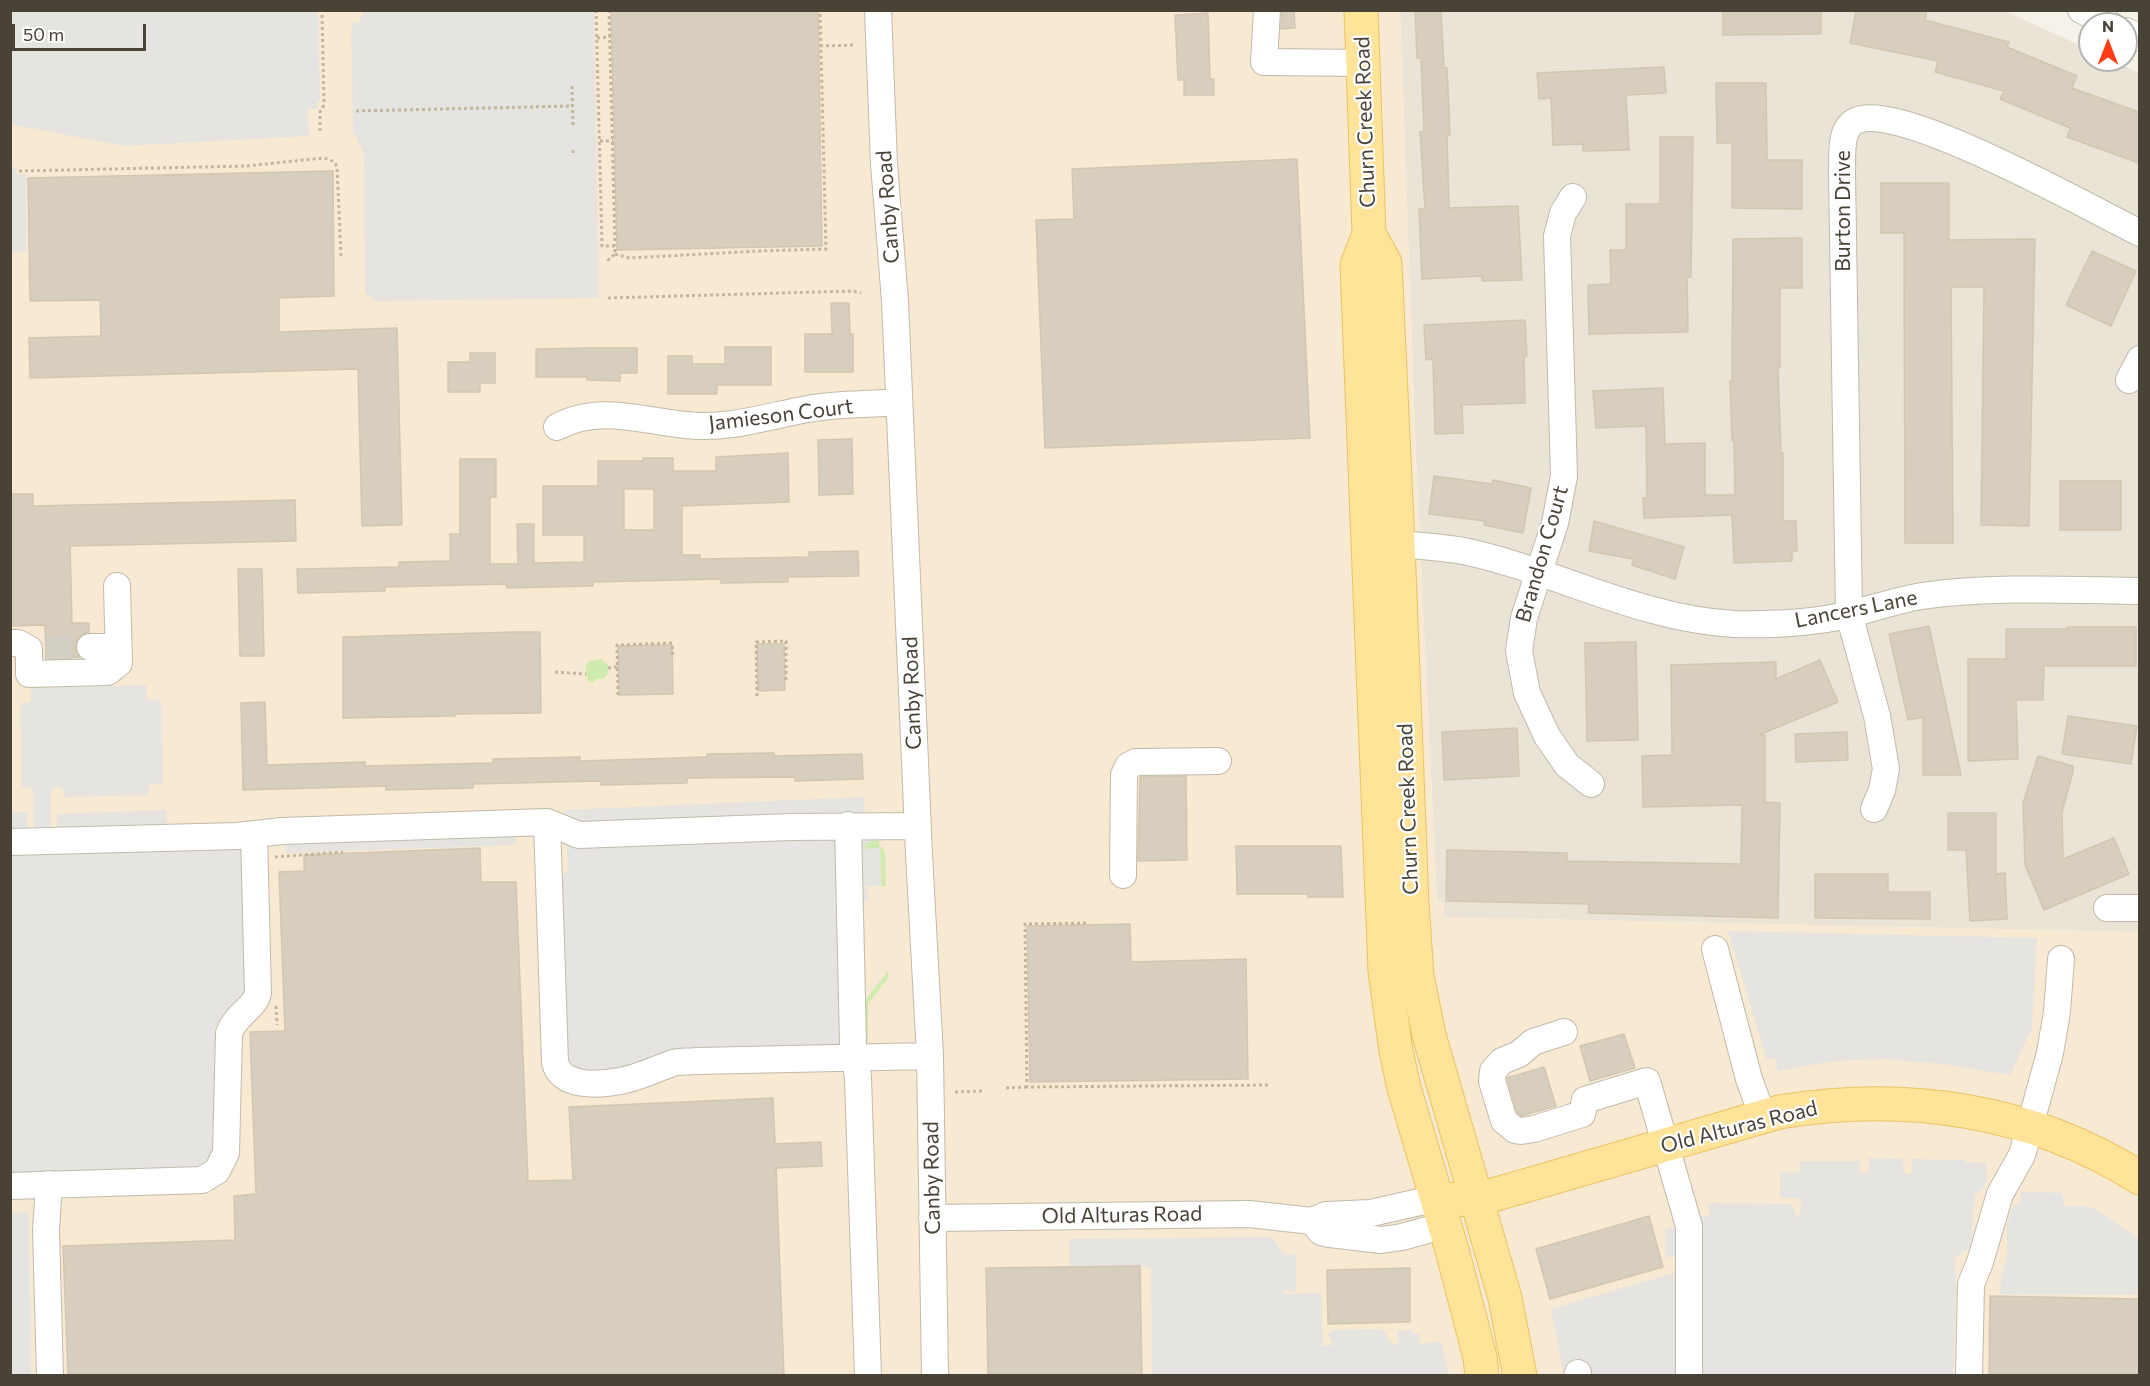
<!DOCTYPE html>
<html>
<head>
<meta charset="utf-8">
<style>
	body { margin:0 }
	#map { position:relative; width:2150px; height:1386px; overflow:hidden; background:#f5f2e9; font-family:Commissioner,sans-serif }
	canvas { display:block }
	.frame { position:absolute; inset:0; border:12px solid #494236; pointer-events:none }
	.north { position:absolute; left:2078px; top:12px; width:60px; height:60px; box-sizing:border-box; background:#fff; border:2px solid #b6b3af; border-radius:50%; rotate:0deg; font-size:16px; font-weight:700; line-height:24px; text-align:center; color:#494236 }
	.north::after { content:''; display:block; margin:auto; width:21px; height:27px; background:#ff3c16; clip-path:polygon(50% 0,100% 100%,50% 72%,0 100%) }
	.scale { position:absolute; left:12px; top:24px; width:134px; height:27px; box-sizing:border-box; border:3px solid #494236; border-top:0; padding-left:8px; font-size:18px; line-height:21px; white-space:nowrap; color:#494236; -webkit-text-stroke:4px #fff; paint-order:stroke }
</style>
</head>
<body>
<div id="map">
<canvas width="2150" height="1386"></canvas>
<div class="frame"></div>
<div class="north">N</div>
<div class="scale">50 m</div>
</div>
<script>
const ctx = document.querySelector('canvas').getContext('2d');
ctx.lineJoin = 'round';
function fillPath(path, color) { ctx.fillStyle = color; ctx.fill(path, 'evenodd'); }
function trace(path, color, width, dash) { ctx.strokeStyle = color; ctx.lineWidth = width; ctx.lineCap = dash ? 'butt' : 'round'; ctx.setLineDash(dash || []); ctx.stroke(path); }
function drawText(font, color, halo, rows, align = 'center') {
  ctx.font = font + ' Commissioner,sans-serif'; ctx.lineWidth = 4.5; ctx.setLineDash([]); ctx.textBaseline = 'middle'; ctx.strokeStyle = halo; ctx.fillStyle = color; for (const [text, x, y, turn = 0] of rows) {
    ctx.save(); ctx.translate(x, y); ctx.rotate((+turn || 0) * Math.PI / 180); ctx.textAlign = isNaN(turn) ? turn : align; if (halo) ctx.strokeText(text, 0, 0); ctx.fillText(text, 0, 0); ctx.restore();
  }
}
fillPath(new Path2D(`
	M1400,11H2005L2090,50V60H2112L2139,73V932L1444,917L1437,902L1416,455Z`), '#e9e4d6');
fillPath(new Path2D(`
	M10,11H1400L1416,455L1437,901L1444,902V917L2139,932V1375H11Z`), '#f8e9d3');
fillPath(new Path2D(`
	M601,659L608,665V674L603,679H597L593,683L589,682L586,675V665L589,661Z
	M879,840V845L885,851L886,886L881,887L880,849H865L864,845L867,842Z
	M888,971V978L868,1004V1043L865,1040L864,1002Z`), '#cfebb0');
fillPath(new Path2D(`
	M10,11H318L320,102H317L318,109H307L309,136L123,146L11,124Z
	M363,11H594L599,298L376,301L365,293L364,155L353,130L351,29L353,23L359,22Z
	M11,166L17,168V174H26V251L11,253Z
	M146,685V699L161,700L163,783L149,784L148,795L64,797L63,788L56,787L51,790L50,795L51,828L54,830L57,828V814L166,810L167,823L169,825L240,823L245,921L244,1000L227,1010L215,1027L218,1152L206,1170L11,1177L10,812H27V828L31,830L34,829L33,789L22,787L20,703L31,702V688Z
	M864,797L865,815L880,814L881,840L871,841L864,845L866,849L880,848L881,885L866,887L869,898L861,906L866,1041L868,1043L677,1051L630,1068L574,1070L567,1061L561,879L568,870L565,810Z
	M515,811L516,845L285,853L283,820Z
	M1728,931L2037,938L2032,1028L2010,1075L1943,1064L1883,1059L1833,1061L1777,1071L1776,1058L1767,1060Z
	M1869,1158L1903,1159V1171L1907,1175L1912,1172V1159L1965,1160V1162L1986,1163L1987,1182L1975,1196L1970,1247L1955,1258L1956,1295L1953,1375H1564L1551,1309L1674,1273L1678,1287L1680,1257H1666L1665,1229L1675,1227L1678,1223L1700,1215L1708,1217L1710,1213L1708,1203L1791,1204L1797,1217L1800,1218L1801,1198H1780V1173L1798,1172L1800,1170V1161H1860V1172L1865,1174L1869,1172Z
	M2021,1192L2062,1193L2064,1206H2086L2094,1208L2139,1239V1295L2000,1294L2001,1278L2007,1256V1225L2013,1206L2020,1204Z
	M29,1212L31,1375H11V1213Z
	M1272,1237L1282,1252L1286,1255L1296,1254V1291H1285L1283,1292L1284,1294L1321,1293L1323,1346L1333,1345L1328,1334L1333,1330L1382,1329L1393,1345L1398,1344V1331L1412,1330L1413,1334H1419L1420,1343L1422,1344L1441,1341L1449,1375H1152L1151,1268L1139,1266L1070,1267L1069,1239Z`), '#e6e4e0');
const building = new Path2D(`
	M611,10H818L822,246L617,250Z
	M1282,10H1294L1295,28L1281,29Z
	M1415,10H1441L1444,68H1447L1450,135H1447L1449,208L1518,206L1522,280L1482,281V276L1422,279L1419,209H1425L1420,132L1424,131L1421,58H1417Z
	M1723,10H1821V34L1723,35Z
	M1856,10H1927L1925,20L2009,42L2007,47L2077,76L2072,88L2139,112V163L2067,137L2070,128L2000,99L2004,91L1935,72L1938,61L1850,43Z
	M1208,13L1210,79H1214V95H1184V80H1178L1175,15Z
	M1664,67L1666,93L1626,95L1629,150L1583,151V144L1553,145L1551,98L1539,99L1537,73Z
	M1716,83H1766L1767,160H1802V209L1732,208V143H1717Z
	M1660,137H1693L1691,277H1687L1688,332L1589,334L1588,285L1611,284L1610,250H1626V204H1660Z
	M1297,159L1310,438L1045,448L1036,220L1074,219L1072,169Z
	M333,171L334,296L279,298V332L397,328L402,525L362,526L358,369L30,378L29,338L101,336L100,300L30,301L28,178Z
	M1881,183H1949V240L2035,239L2029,526L1981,525L1984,287H1951L1953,543H1905L1904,233H1881Z
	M1802,238V288H1780V368H1778L1781,453H1783V521H1796L1797,551L1792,552V561L1734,563L1732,515L1644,518L1643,498H1647L1646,426L1596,428L1593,391L1663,388L1665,444L1705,443V495H1735L1734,441H1732L1730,381H1732L1733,239Z
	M2092,251L2136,271L2111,326L2066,305Z
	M831,303H849L850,334H853V372H805V334H832Z
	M1525,320L1527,356H1524L1525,403L1462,405L1463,433L1435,434L1433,359L1426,360L1424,325Z
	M725,347H771V385H717V394H668V356H692V364H725Z
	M588,348H637V373H620V381L587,380V377H536V349Z
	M470,353H495V383H480V392H448V362H470Z
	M852,439L853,494L819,495L818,440Z
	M788,453L789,502L682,506V555H700V559L809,557V552L858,551L859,576L788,577V582L721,583V579L593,582V586L507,588L506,584L385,587V591L298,593L297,569L399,567V562L450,561V534H460V459H496V497H490V564H518L517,524H534V563L584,562V535H543V486H598V461H643V458H673V471H716V457ZM624,489H654V530H624Z
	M1434,476L1492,484L1493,480L1531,488L1523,533L1484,525L1485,521L1429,514Z
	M2060,481H2121V530H2060Z
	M10,494H33V506L295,500L296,541L70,546L72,623H89V632L82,634L77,640L75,648L80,657L46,659L45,625L10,626Z
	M1594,521L1684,547L1675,579L1632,565L1633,559L1589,551Z
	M238,569H262L264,656H240Z
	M1929,626L1961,775H1923V717L1908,720L1889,634Z
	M2067,627H2136V666H2044L2043,700H2016L2018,759L1968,761V659H2006V629H2067Z
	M515,632H540L541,713L455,714V716L343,718V637Z
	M1636,642L1638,740L1587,741L1585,643Z
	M757,644H784L785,690L758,691Z
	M672,645L673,694L619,695L618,646Z
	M1820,660L1838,702L1759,735H1765V802L1780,803L1778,918L1588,913L1589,904L1446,901L1447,850L1567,853V861L1741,864L1742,805L1643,807L1642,756L1672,755L1671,665L1776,662V679Z
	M265,702L267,765L365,762V766L493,763V759L580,757V761L707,757V754L774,753V756L862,754L863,779L795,781V777L687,778V783L601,785V781L473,784V788L386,790V786L243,790L241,703Z
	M2068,716L2137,726L2131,764L2062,754Z
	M1517,728L1519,776L1444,780L1442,732Z
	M1847,732L1848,760L1796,762L1795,734Z
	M2038,756L2073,766V772L2062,812L2063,859L2114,838L2129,874L2044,910L2025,865L2023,803Z
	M1186,776L1187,860L1138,861L1140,777Z
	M1948,813H1996V874L2005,873L2007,919L1970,921L1966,850H1948Z
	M1236,846H1341L1343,897H1308V894H1237Z
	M480,848L481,882H516L528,1181L573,1180L569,1107L773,1098L775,1144L821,1142L822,1166L776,1168L784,1376H68L63,1246L235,1240L234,1196L256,1194L250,1032L285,1031L279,872L304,871V855Z
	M1815,874H1888V892H1930V919L1815,918Z
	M1130,924L1131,962L1246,959L1248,1079L1030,1082L1027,926Z
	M1624,1034L1635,1068L1590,1081L1580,1046Z
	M1544,1067L1556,1106L1521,1116L1517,1112L1507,1078Z
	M1649,1216L1663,1267L1550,1299L1536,1249Z
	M1140,1266L1142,1376H988L986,1268Z
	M1410,1268V1322L1328,1324L1327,1270Z
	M1990,1296L2139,1299V1376H1989Z`);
fillPath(building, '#d7cebd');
trace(building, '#d3c6b0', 1.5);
trace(new Path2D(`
	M46,649L90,647`), '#d3cfc5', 26, [26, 13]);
const minor = new Path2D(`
	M878,10L884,164L895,301L919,854L930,1056L935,1376
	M1267,10L1264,62L1363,63
	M2081,10L2110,24
	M2126,31L2140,38
	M1573,197L1563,213L1557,236L1564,476L1555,523L1524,618L1519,651L1527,693L1547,736L1567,765L1591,784
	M2129,380L2140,359
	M557,427C598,404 643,421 686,425C728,430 768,416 808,409C837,403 869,405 899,402
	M1382,542C1410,546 1440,546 1468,552C1558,572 1641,619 1734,624C1772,625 1811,623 1847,615C1872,609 1896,600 1922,596C1994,586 2067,590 2140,591
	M10,643H18L29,649V674L108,672L119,663L117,586
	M90,647H118
	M1874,809L1882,790L1886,769L1877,716L1849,614L1842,173C1843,157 1838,127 1858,120C1903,103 2091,209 2140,233
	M547,822L555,1062C560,1088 599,1085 620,1081C638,1078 655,1069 673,1063C680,1061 689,1062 696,1061L930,1056
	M848,825L853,1044L858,1078L868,1376
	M10,842L237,836L282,831L547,822L579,835L791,827L917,826
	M1123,875L1124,775L1128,766L1136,762L1218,761
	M2107,908H2140
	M1715,949L1749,1079L1763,1117
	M1564,1032L1533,1042L1519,1054L1502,1061L1493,1071L1492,1081L1504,1121L1515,1130L1521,1131L1534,1129L1582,1114L1585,1100L1647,1081L1689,1226V1376
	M49,1184L46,1231L50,1376
	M10,1186L202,1180L217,1171L226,1153L229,1033C236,1014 255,1008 258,993L254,834
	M932,1218L1249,1214L1312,1221L1326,1215L1371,1213L1437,1198
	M1312,1221L1321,1232L1330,1234L1381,1240L1402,1237L1445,1225
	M1577,1376L1578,1373
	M1969,1376L1971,1284L1980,1262L2000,1194L2022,1155L2050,1053L2057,1012L2061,959`);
const major = new Path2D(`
	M1361,10L1369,234L1357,265L1385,971L1396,1051L1404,1088L1452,1250L1480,1357L1482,1376
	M1369,234L1385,263L1398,544L1412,904L1417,976L1429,1035L1505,1298L1520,1376
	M1455,1199L1476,1200L1779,1112C1905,1091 2031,1109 2140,1178`);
trace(minor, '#c1baaa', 28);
trace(major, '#eac361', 35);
trace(new Path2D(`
	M596,10L602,246H615V254L607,261
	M609,10L615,246
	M597,38L610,37
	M820,46L854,45
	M572,86L573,126
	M356,111L572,106
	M320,131V112L324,105L322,12
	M600,141H613
	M573,150V154H575
	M19,171L246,166L323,158C329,159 335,161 337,167L341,256
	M615,254L629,258L759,251L826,249L820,10
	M608,298L853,291L861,293
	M608,668L617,667
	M555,672L586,674
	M618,695L617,645L672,643L673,658
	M757,696L756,642L786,641V680
	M275,857L343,852
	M1086,923L1025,924L1027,1087L1270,1085
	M276,1006L277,1025
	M1006,1088L1027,1087
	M955,1092L982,1091`), '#c4b69b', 3, [3, 3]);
trace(minor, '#fff', 26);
trace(major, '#ffe398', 33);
drawText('21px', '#494236', '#fff', [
	["Churn Creek Road",1365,122,-92],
	["Canby Road",888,207,-94],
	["Burton Drive",1843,211,-90],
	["Jamieson Court",781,415,-7],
	["Brandon Court",1542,554,-74],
	["Lancers Lane",1856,609,-11],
	["Canby Road",912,693,-92],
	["Churn Creek Road",1408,809,-92],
	["Old Alturas Road",1739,1127,-14],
	["Canby Road",932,1178,-91],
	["Old Alturas Road",1122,1215,-1]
]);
</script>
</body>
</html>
